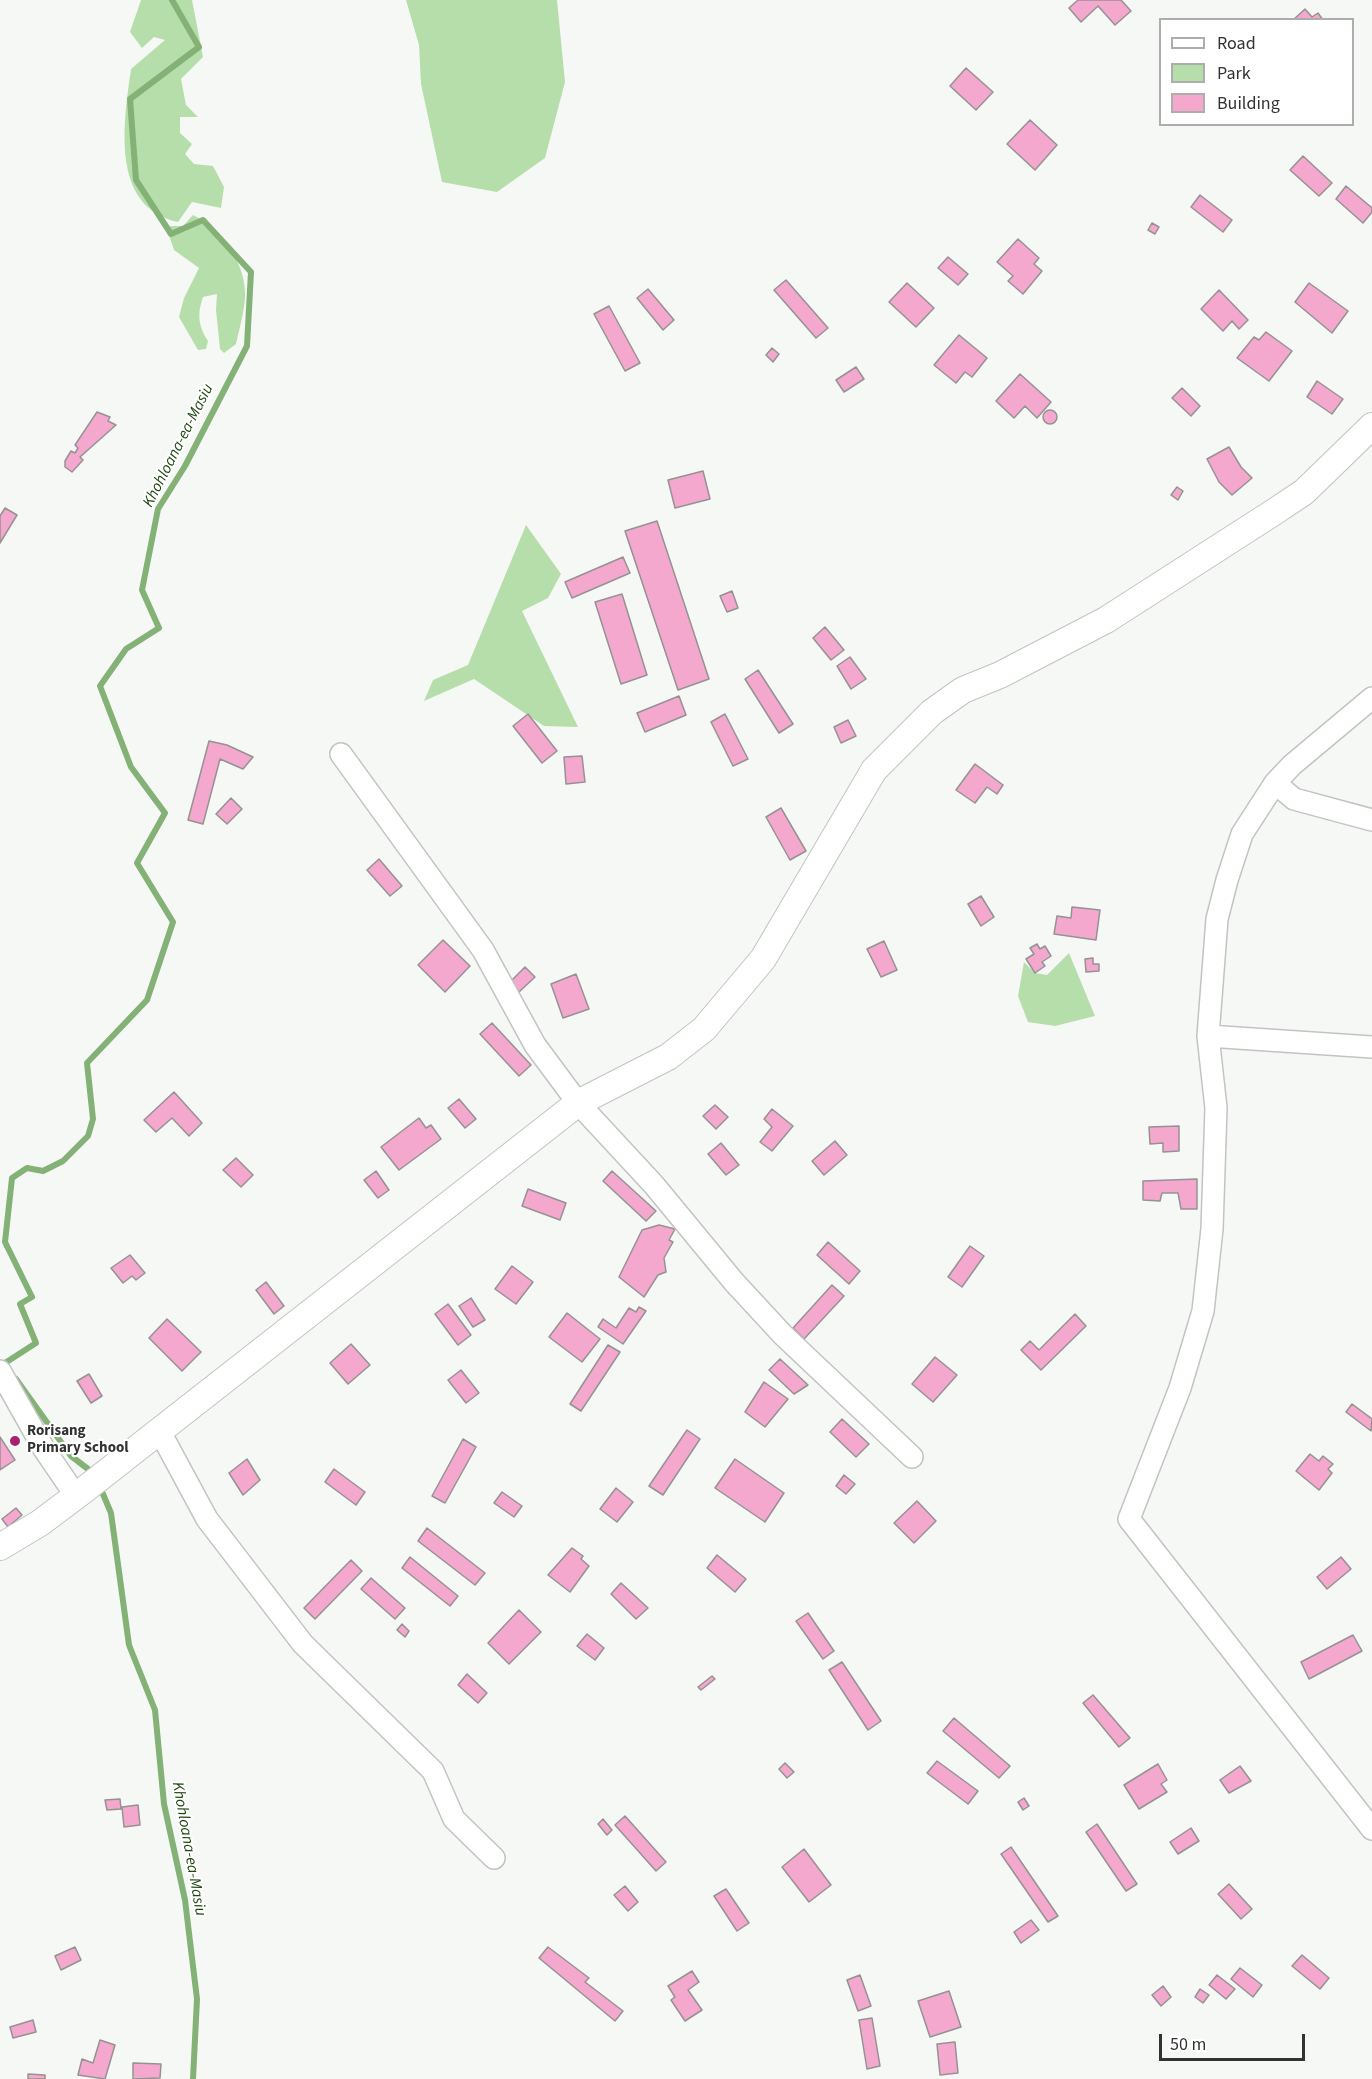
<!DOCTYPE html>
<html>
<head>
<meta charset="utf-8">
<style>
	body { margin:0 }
	#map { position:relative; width:1372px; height:2079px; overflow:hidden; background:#f6f8f5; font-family:"Source Sans 3",sans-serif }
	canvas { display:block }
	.legend { position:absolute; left:1159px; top:18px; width:195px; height:108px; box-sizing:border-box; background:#fff; border:2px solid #adadad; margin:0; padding:8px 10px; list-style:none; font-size:18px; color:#313231 }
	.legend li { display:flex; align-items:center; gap:12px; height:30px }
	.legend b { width:30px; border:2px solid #adadad }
	.scale { position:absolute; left:1159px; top:2034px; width:146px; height:27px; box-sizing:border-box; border:3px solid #313231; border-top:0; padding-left:8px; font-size:18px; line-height:21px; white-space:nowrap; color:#313231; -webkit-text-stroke:4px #fff; paint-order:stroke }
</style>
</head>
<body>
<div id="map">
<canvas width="1372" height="2079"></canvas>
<ul class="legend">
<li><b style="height:8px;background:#fff"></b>Road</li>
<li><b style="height:16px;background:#b6deab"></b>Park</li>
<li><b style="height:16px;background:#f5a8ce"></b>Building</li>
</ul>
<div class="scale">50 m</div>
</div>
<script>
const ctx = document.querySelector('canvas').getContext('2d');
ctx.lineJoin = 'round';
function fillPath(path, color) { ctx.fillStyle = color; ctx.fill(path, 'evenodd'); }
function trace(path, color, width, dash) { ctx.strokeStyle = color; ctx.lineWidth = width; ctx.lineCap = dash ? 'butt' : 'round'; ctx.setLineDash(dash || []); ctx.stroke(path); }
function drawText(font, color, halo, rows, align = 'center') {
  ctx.font = font + ' "Source Sans 3",sans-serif'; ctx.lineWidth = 4.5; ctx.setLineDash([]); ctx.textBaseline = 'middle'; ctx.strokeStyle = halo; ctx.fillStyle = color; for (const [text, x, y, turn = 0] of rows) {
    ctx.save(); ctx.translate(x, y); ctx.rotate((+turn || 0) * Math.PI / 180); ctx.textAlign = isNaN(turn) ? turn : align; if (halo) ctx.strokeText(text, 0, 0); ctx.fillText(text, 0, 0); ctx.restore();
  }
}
fillPath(new Path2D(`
	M141,0H192L203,57L181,79L186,105L198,117H180V133L192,144L185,154L194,164L213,166L224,187L221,208L192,202L178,222C109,207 124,120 131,69L165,40L154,37L142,48L130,32Z
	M406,0H557L565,82L545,158L497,192L442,182L421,84L419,45Z
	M193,215C222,229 247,265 245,298C244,313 239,330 236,344L224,353L220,349L216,310L217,294L203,297C197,314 198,326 208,341L206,349L198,350L179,317L184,298L199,268L174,250L167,229L171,226H183Z
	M526,525L561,574L548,598L522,611L578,727L544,726L474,679L424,701L433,680L468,665Z
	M1069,953L1095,1016L1055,1026L1028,1022L1018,996L1024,962L1035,973L1047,975Z`), '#b6deab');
trace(new Path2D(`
	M8,1368L5,1363L36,1343L20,1304L32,1297L5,1242L12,1178L27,1168L43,1171L63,1161L88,1136L93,1119L87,1063L147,1000L173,922L137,863L165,813L131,767L100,686L126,649L159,628L142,590L158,509L185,466L247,346L251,272L203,220L171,234L136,180L130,99L199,47L172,0
	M16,1379L71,1456L88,1469
	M100,1487L111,1513L129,1645L155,1710L164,1804L185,1900L197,1999L193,2079`), '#83b176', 6);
const building = new Path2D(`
	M1078,0H1121L1131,11L1115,25L1098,6L1081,22L1069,8Z
	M1305,9L1312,17L1318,13L1323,20H1293Z
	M966,68L993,92L976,110L950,86Z
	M1030,120L1057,145L1035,170L1007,144Z
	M1303,156L1332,183L1319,196L1290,170Z
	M1346,186L1372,208V212L1363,223L1336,199Z
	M1200,195L1232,220L1223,232L1191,207Z
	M1152,223L1159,227L1155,234L1148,230Z
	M1018,239L1039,258L1034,264L1042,271L1023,294L1008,281L1013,276L997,262Z
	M948,257L968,274L958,285L938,268Z
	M786,280L828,328L816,338L774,290Z
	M907,283L934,308L916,327L889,302Z
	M1309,283L1348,311L1332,333L1295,302Z
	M648,289L674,320L663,330L637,298Z
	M1219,290L1248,320L1239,329L1232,321L1223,331L1201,309Z
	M609,306L640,363L625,371L594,314Z
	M1266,332L1292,351L1269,381L1237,358L1254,337L1259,340Z
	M959,335L987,358L972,377L965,372L956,383L934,365Z
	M772,348L779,354L773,362L766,355Z
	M856,367L864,379L844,392L836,380Z
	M1020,374L1051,402L1037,418L1025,406L1014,418L996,401Z
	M1317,381L1343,399L1332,414L1307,397Z
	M1182,388L1200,406L1191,416L1172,398Z
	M1043 417a7 7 0 1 1 14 0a7 7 0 1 1-14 0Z
	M97,412L110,417L108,421L116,425L80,457L83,460L72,472L65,467V461L71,451L75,453L78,448L75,445Z
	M1229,447L1241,467L1252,478L1232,495L1219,482L1207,459Z
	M703,471L710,499L675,508L668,480Z
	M1177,487L1183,491L1178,500L1171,495Z
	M5,508L17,515L0,543V516Z
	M657,521L709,679L678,690L625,531Z
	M623,557L630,573L572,598L565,582Z
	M732,591L738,608L727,612L720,596Z
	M622,594L647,675L621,684L595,602Z
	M825,627L844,650L831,660L813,638Z
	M850,657L866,679L851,689L837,666Z
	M758,670L793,724L779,733L745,679Z
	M679,696L686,715L645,732L637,713Z
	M528,714L557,751L542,763L513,726Z
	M725,714L748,759L733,766L711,722Z
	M848,720L856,736L841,743L834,727Z
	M209,741L227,745L253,757L243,769L220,759L203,824L188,820Z
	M582,756L585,782L566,784L564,757Z
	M975,764L1003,785L997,794L987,787L975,803L956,790Z
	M231,798L242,809L227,824L216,814Z
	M781,808L806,851L790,860L766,817Z
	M379,859L402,886L390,896L367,870Z
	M981,896L994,917L981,926L968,904Z
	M1072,907L1100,910L1096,940L1054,934L1057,916L1071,918Z
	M443,940L470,966L445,992L418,965Z
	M884,941L897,970L881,977L867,949Z
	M1037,944L1040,949L1045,946L1051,956L1042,962L1045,966L1035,973L1026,959L1034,954L1030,948Z
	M1093,958V964H1099V971L1086,972L1085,959Z
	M525,967L535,977L519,992L510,982Z
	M576,974L589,1009L563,1018L551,984Z
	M492,1023L531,1065L519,1076L480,1034Z
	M174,1092L202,1123L189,1136L172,1118L156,1132L144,1120Z
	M459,1099L476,1119L465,1128L448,1108Z
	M715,1105L728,1117L716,1129L703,1116Z
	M772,1109L793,1126L772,1151L760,1142L772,1127L764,1119Z
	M419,1118L426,1128L431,1125L441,1139L399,1170L381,1147Z
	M1179,1126V1151L1163,1152V1143L1150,1144L1149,1127Z
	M835,1141L847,1155L824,1175L812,1161Z
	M721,1143L739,1165L726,1175L708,1154Z
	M236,1158L253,1175L241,1187L223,1170Z
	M376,1171L389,1190L378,1198L364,1180Z
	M612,1171L656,1211L646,1221L603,1181Z
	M1197,1179V1209H1181L1178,1193H1162L1160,1201L1143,1200V1181Z
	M528,1189L566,1203L560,1220L522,1206Z
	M659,1225L675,1229L669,1240L673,1242L664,1258L666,1272L658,1275L644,1297L619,1277L642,1230Z
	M828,1242L860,1271L849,1284L817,1255Z
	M970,1246L984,1256L962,1287L948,1277Z
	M130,1255L145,1273L136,1280L132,1276L123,1283L111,1268Z
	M512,1266L533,1282L516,1304L495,1289Z
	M266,1282L284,1306L274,1314L256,1290Z
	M832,1285L844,1296L804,1339L793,1328Z
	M471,1298L485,1320L473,1327L459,1306Z
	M448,1304L471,1335L458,1345L435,1314Z
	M639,1307L646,1311L623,1344L598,1327L603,1319L616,1328L629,1308L636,1312Z
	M567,1313L600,1339L582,1362L549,1337Z
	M1075,1314L1086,1326L1041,1370L1021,1350L1030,1341L1039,1350Z
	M167,1319L201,1352L182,1371L149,1338Z
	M351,1344L370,1365L348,1384L330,1363Z
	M608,1345L620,1352L581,1411L570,1404Z
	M935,1357L957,1375L933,1402L912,1384Z
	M780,1359L808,1385L794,1394L769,1370Z
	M461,1370L479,1393L466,1403L448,1380Z
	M89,1374L102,1396L91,1403L77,1381Z
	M764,1382L788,1399L765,1427L745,1412Z
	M1352,1404L1372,1419L1371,1431L1346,1412Z
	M842,1419L869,1444L856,1457L830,1432Z
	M687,1430L700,1439L663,1495L649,1486Z
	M0,1437L15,1460L0,1470Z
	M463,1439L476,1447L445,1503L432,1496Z
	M1310,1454L1319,1461L1323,1456L1333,1464L1328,1469L1332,1473L1319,1490L1296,1471Z
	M247,1459L260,1480L243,1495L229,1473Z
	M735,1459L784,1493L765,1522L715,1488Z
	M334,1469L365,1492L356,1505L325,1482Z
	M844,1475L855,1484L846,1494L836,1486Z
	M616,1488L633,1502L617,1522L600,1509Z
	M502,1492L522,1506L514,1517L494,1503Z
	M917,1501L936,1521L914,1543L894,1523Z
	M16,1508L22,1515L8,1527L2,1519Z
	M427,1528L485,1573L475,1585L418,1541Z
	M572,1548L583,1556L581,1559L589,1566L570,1592L548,1575Z
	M717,1555L746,1579L735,1592L707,1568Z
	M410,1557L458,1596L450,1606L402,1568Z
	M1341,1557L1351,1569L1327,1589L1317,1577Z
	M351,1560L362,1571L315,1619L304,1608Z
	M371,1578L405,1608L395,1619L361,1589Z
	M621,1583L648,1608L636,1619L611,1594Z
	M519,1610L541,1632L509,1664L488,1643Z
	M808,1613L834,1651L823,1659L796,1621Z
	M402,1624L409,1631L405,1637L397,1630Z
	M587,1634L604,1648L595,1660L577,1646Z
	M1353,1635L1362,1651L1309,1679L1301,1662Z
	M842,1662L881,1721L868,1730L829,1670Z
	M467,1674L487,1693L478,1703L458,1685Z
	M712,1676L715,1679L701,1690L698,1687Z
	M1093,1695L1130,1738L1119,1747L1083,1703Z
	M954,1718L1010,1766L999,1778L943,1731Z
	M937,1761L978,1791L968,1804L927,1773Z
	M785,1763L794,1772L787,1778L779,1769Z
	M1158,1764L1167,1780L1161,1784L1167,1792L1139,1809L1124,1785Z
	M1240,1766L1251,1781L1229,1793L1220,1780Z
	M1024,1798L1029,1806L1023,1810L1018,1802Z
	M120,1799L121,1809L107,1810L105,1800Z
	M138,1805L140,1825L124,1827L122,1807Z
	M625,1816L666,1862L656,1871L615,1825Z
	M603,1819L612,1830L607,1835L598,1824Z
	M1097,1824L1137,1884L1126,1891L1086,1832Z
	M1191,1828L1199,1841L1178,1854L1170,1842Z
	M1011,1847L1058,1916L1048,1922L1001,1854Z
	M804,1849L831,1885L809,1902L782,1867Z
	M1229,1884L1252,1909L1241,1919L1218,1894Z
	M625,1886L638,1902L628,1911L614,1895Z
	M726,1889L749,1923L737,1931L714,1896Z
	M1031,1920L1039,1930L1021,1943L1014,1932Z
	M75,1947L81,1960L61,1970L55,1956Z
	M548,1947L589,1978L585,1982L623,2011L615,2021L539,1958Z
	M1302,1955L1329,1978L1320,1989L1292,1966Z
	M1240,1968L1262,1985L1253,1997L1231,1979Z
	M692,1971L699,1982L688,1990L702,2010L685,2021L671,2000L675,1997L668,1986Z
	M860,1975L871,2006L858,2011L847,1980Z
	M1217,1975L1235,1989L1226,1999L1209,1985Z
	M1163,1986L1171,1997L1161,2006L1152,1995Z
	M1200,1989L1209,1995L1203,2003L1195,1997Z
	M949,1991L961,2027L930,2037L918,2001Z
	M872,2018L880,2066L867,2069L859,2020Z
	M33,2020L36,2032L13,2038L10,2027Z
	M100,2040L115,2045L105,2079L78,2075L82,2059L93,2063Z
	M955,2042L958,2073L940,2075L937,2044Z
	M133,2063L161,2064L160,2078L133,2079Z
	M28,2074L45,2075V2079H28Z`);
fillPath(building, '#f5a8ce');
trace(building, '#959293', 1.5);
const minor = new Path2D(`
	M1372,698L1292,765L1275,783L1242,834L1227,880L1217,919L1208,1036L1216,1108L1212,1229L1203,1311L1180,1388L1129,1519L1372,1829
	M341,754L483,950L535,1045L578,1103L654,1185L734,1282L783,1335L912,1457
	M1275,783L1294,799L1372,820
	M1208,1036L1372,1047
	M0,1371L44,1449L76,1496
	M156,1434L166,1443L207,1519L303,1644L433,1771L454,1819L494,1858`);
const tertiary = new Path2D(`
	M0,1547L40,1523L84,1490L578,1103L668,1057L704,1029L763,959L874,770L932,712L963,690L1000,675L1106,620L1274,512L1304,492L1372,426`);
trace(minor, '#c2c4c1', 24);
trace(tertiary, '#c2c4c1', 28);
trace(minor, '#fff', 21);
trace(tertiary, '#fff', 26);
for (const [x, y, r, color] of [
	[15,1441,6,"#a52472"]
]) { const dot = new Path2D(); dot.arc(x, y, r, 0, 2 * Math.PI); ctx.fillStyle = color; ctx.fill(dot); trace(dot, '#fff', 2); }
drawText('bold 15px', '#313231', '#fff', [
	["Rorisang",27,1432],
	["Primary School",27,1449]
], 'left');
drawText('italic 16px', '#1e4710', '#fff', [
	["Khohloana-ea-Masiu",179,446,-63],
	["Khohloana-ea-Masiu",188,1849,80]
]);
</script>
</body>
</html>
